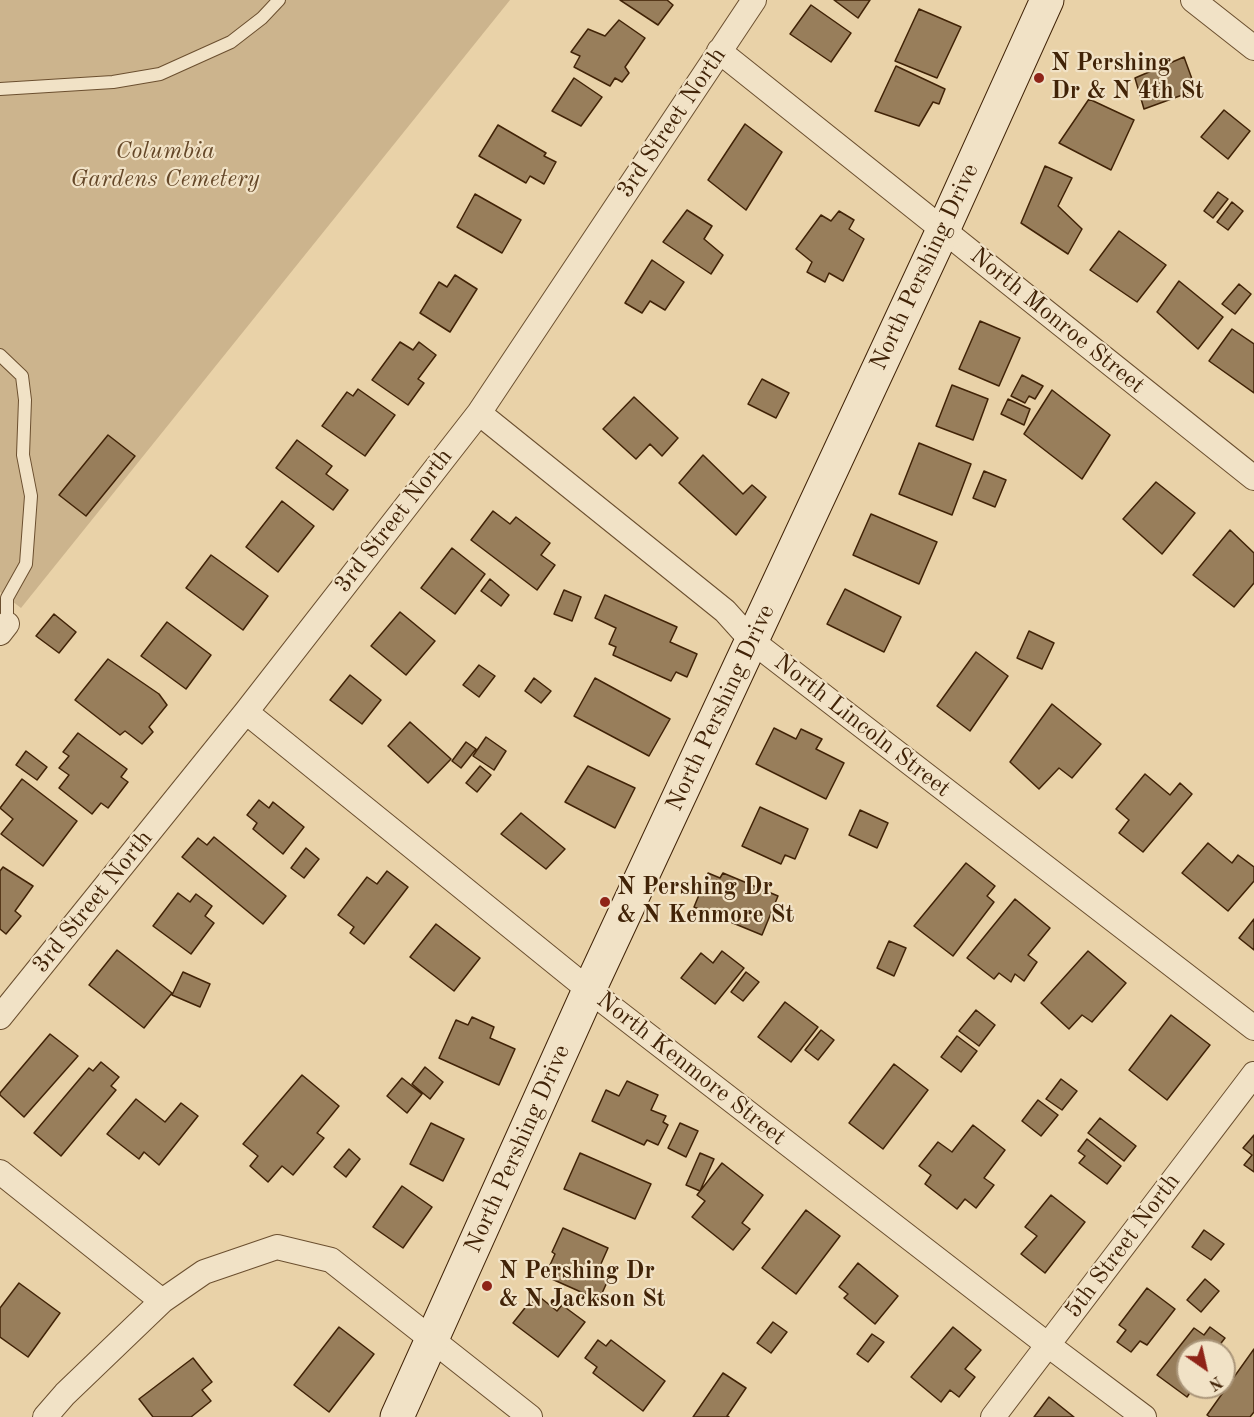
<!DOCTYPE html>
<html>
<head>
<meta charset="utf-8">
<style>
	body { margin:0 }
	#map { position:relative; width:1254px; height:1417px; overflow:hidden; background:#e9d2a8; font-family:"Old Standard TT",serif }
	canvas { display:block }
	.north { position:absolute; left:1176px; top:1339px; width:60px; height:60px; box-sizing:border-box; background:#f1e2c6; border:2px solid #ab967a; border-radius:50%; rotate:146deg; font-size:16px; font-weight:700; line-height:24px; text-align:center; color:#412307 }
	.north::after { content:''; display:block; margin:auto; width:21px; height:27px; background:#8f2418; clip-path:polygon(50% 0,100% 100%,50% 72%,0 100%) }
</style>
</head>
<body>
<div id="map">
<canvas width="1254" height="1417"></canvas>
<div class="north">N</div>
</div>
<script>
const ctx = document.querySelector('canvas').getContext('2d');
ctx.lineJoin = 'round';
function fillPath(path, color) { ctx.fillStyle = color; ctx.fill(path, 'evenodd'); }
function trace(path, color, width, dash) { ctx.strokeStyle = color; ctx.lineWidth = width; ctx.lineCap = dash ? 'butt' : 'round'; ctx.setLineDash(dash || []); ctx.stroke(path); }
function drawText(font, color, halo, rows, align = 'center') {
  ctx.font = font + ' "Old Standard TT",serif'; ctx.lineWidth = 4.5; ctx.setLineDash([]); ctx.textBaseline = 'middle'; ctx.strokeStyle = halo; ctx.fillStyle = color; for (const [text, x, y, turn = 0] of rows) {
    ctx.save(); ctx.translate(x, y); ctx.rotate((+turn || 0) * Math.PI / 180); ctx.textAlign = isNaN(turn) ? turn : align; if (halo) ctx.strokeText(text, 0, 0); ctx.fillText(text, 0, 0); ctx.restore();
  }
}
fillPath(new Path2D(`
	M0,0H510L21,608L0,592Z`), '#ccb48d');
const building = new Path2D(`
	M620,0H667L673,5L658,25Z
	M834,0H870L858,18Z
	M811,5L851,33L831,62L790,34Z
	M919,9L961,27L937,78L895,61Z
	M619,20L645,38L625,67L629,73L622,82L615,78L610,86L574,67L580,56L571,52L588,29L605,36Z
	M1184,57L1196,90L1144,109L1135,78Z
	M896,66L945,89L939,104L933,102L919,126L875,111Z
	M574,78L602,97L581,126L552,111Z
	M1089,99L1134,120L1111,170L1059,143Z
	M1224,110L1250,131L1228,159L1201,137Z
	M745,124L782,152L746,210L708,180Z
	M498,125L546,153L544,156L556,162L544,184L530,176L526,183L479,156Z
	M1045,166L1072,178L1058,206L1082,229L1068,254L1021,223Z
	M1218,192L1228,199L1213,218L1204,211Z
	M475,194L521,220L502,253L457,227Z
	M1232,202L1243,211L1228,230L1217,222Z
	M687,210L712,226L704,239L723,255L711,274L663,242Z
	M839,211L854,220L849,229L864,239L843,281L829,273L825,282L807,272L812,262L796,249L821,215L831,221Z
	M1119,231L1166,265L1137,302L1090,270Z
	M652,260L684,282L665,310L650,301L642,313L625,303Z
	M455,275L477,289L450,332L420,313L439,282L447,287Z
	M1179,281L1223,317L1198,349L1157,312Z
	M1239,284L1251,294L1235,314L1222,304Z
	M980,321L1020,338L999,386L959,369Z
	M1232,329L1254,344V393L1209,361Z
	M400,342L413,350L419,342L436,355L418,379L424,383L408,405L372,380Z
	M1022,375L1043,386L1035,399L1029,396L1025,403L1011,396Z
	M762,379L789,393L776,418L748,404Z
	M952,385L988,399L973,440L936,426Z
	M358,389L395,415L365,456L322,426L347,392L353,396Z
	M1052,390L1110,435L1082,479L1024,434Z
	M634,397L678,438L662,456L650,444L636,459L603,429Z
	M1008,399L1030,409L1024,425L1001,414Z
	M108,435L135,456L86,516L59,495Z
	M297,440L332,466L326,474L348,490L333,510L276,468Z
	M919,443L971,464L952,515L899,494Z
	M703,455L743,494L752,485L766,497L736,535L679,483Z
	M984,471L1006,480L995,507L973,498Z
	M1156,482L1195,513L1162,554L1123,519Z
	M282,501L314,526L278,572L246,547Z
	M493,511L510,524L516,517L550,543L541,555L555,565L537,590L471,540Z
	M871,514L937,542L919,584L853,555Z
	M1230,530L1254,553V583L1234,607L1193,575Z
	M452,548L485,574L455,614L421,588Z
	M211,555L268,596L243,630L186,588Z
	M490,579L509,595L501,606L481,591Z
	M845,589L901,617L884,652L827,624Z
	M564,590L581,597L572,621L554,614Z
	M605,595L677,627L670,642L697,654L687,677L676,672L671,681L613,655L616,647L609,644L616,628L595,618Z
	M400,612L435,641L406,675L371,646Z
	M54,614L76,632L59,653L36,636Z
	M167,622L211,655L186,689L141,656Z
	M1029,631L1054,643L1042,669L1017,658Z
	M976,652L1008,676L970,731L937,706Z
	M108,659L159,694L167,705L149,727L153,732L142,744L125,731L120,735L75,700Z
	M479,665L495,676L479,697L463,685Z
	M350,675L381,700L362,724L330,700Z
	M534,678L551,691L541,703L525,691Z
	M595,678L670,719L649,756L574,716Z
	M1052,704L1101,744L1072,778L1059,768L1039,789L1010,762Z
	M410,722L451,759L428,783L388,746Z
	M774,728L796,739L801,729L822,739L816,749L844,763L826,799L756,764Z
	M78,733L127,769L121,777L128,782L108,808L101,803L92,814L59,788L69,775L59,768L69,756L63,752Z
	M486,737L506,751L494,770L473,756Z
	M466,742L476,749L461,768L452,761Z
	M26,751L47,767L37,780L16,765Z
	M480,766L491,775L477,792L466,783Z
	M588,766L635,788L615,828L565,802Z
	M1145,774L1170,795L1180,783L1192,794L1143,852L1119,833L1129,820L1116,809Z
	M22,779L77,821L43,866L1,834L13,819L0,808Z
	M259,800L269,808L273,802L304,827L283,854L253,829L257,823L247,815Z
	M760,807L808,829L795,859L785,855L781,864L742,846Z
	M860,810L888,823L877,848L849,835Z
	M521,813L565,849L546,869L501,834Z
	M214,837L286,896L263,924L182,857L198,838L207,845Z
	M1208,843L1232,863L1238,855L1254,867V881L1228,911L1182,873Z
	M306,848L319,859L304,878L291,868Z
	M966,863L995,886L987,896L994,902L953,956L914,926Z
	M3,867L33,886L15,911L21,916L6,934L0,929V871Z
	M387,871L408,887L364,944L350,933L354,927L338,915L367,877L377,884Z
	M708,873L720,878L723,873L778,896L762,935L694,907Z
	M178,893L190,902L196,894L212,906L205,916L214,923L191,954L153,926Z
	M1015,899L1050,928L1028,955L1037,962L1024,981L1015,974L1011,982L999,973L994,979L967,958Z
	M1254,919V950L1239,938Z
	M436,924L480,958L454,991L410,957Z
	M889,941L906,948L894,976L877,968Z
	M117,950L172,993L144,1028L89,985Z
	M722,951L744,968L715,1004L681,978L701,953L713,963Z
	M1088,951L1126,983L1092,1022L1082,1015L1069,1029L1041,1003Z
	M183,972L210,984L200,1007L172,995Z
	M746,972L759,982L743,1001L731,992Z
	M785,1002L818,1027L791,1062L758,1037Z
	M976,1010L995,1025L979,1046L959,1031Z
	M1171,1015L1210,1045L1167,1100L1129,1070Z
	M472,1017L494,1027L490,1038L515,1049L499,1085L439,1058L456,1020L468,1025Z
	M821,1030L834,1040L818,1060L805,1050Z
	M50,1034L78,1056L24,1117L0,1095V1093Z
	M957,1036L977,1051L961,1072L941,1057Z
	M101,1062L119,1077L111,1086L116,1090L61,1156L34,1133L89,1068L93,1071Z
	M894,1064L928,1090L883,1149L849,1123Z
	M425,1067L443,1082L430,1099L412,1084Z
	M302,1075L339,1106L317,1133L324,1138L293,1175L282,1166L268,1182L250,1166L258,1156L243,1144Z
	M402,1078L422,1094L407,1113L387,1096Z
	M1061,1079L1077,1091L1062,1110L1046,1099Z
	M627,1081L658,1095L651,1110L666,1116L663,1122L668,1125L658,1145L647,1140L644,1145L592,1121L606,1090L619,1096Z
	M136,1099L165,1122L181,1103L198,1116L159,1165L144,1152L139,1159L107,1134Z
	M1038,1100L1058,1115L1041,1136L1022,1121Z
	M1100,1118L1136,1146L1124,1161L1088,1133Z
	M431,1123L464,1139L443,1181L410,1164Z
	M680,1123L698,1131L686,1157L668,1148Z
	M973,1125L1005,1150L984,1178L994,1185L976,1208L965,1199L957,1209L925,1184L931,1175L919,1166L938,1142L952,1152Z
	M1254,1135V1172L1244,1165L1252,1155L1243,1148Z
	M1087,1139L1121,1166L1107,1184L1079,1163L1085,1156L1078,1151Z
	M349,1149L360,1159L346,1177L334,1167Z
	M580,1153L651,1184L635,1219L564,1189Z
	M700,1153L714,1159L700,1191L686,1185Z
	M722,1163L763,1195L742,1223L750,1229L733,1250L692,1217L705,1201L697,1195Z
	M402,1186L432,1207L403,1248L373,1227Z
	M1051,1195L1085,1222L1045,1273L1021,1254L1037,1236L1025,1227Z
	M806,1210L840,1236L796,1294L762,1268Z
	M563,1228L608,1248L596,1275L608,1280L599,1300L545,1276L555,1254L552,1252Z
	M1204,1230L1224,1244L1211,1260L1192,1247Z
	M858,1263L898,1296L875,1324L844,1298L848,1294L839,1287Z
	M1205,1279L1219,1291L1201,1312L1187,1300Z
	M19,1283L60,1313L28,1357L0,1337V1308Z
	M1147,1288L1175,1309L1147,1345L1140,1341L1131,1352L1117,1342L1126,1330L1119,1325Z
	M536,1294L557,1311L562,1305L585,1322L558,1357L513,1323Z
	M773,1322L787,1332L771,1353L757,1343Z
	M339,1327L374,1354L329,1412L294,1385Z
	M953,1327L981,1350L965,1369L975,1377L959,1397L950,1390L941,1402L911,1377Z
	M1210,1327L1225,1338L1218,1347L1222,1350L1188,1351V1387H1194L1187,1397L1157,1375L1194,1328L1204,1335Z
	M872,1334L884,1342L868,1362L857,1354Z
	M598,1340L606,1346L611,1340L665,1381L643,1411L593,1373L597,1367L585,1358Z
	M1254,1349V1412L1250,1417H1210L1207,1415Z
	M193,1358L212,1382L202,1390L211,1401L191,1417H153L139,1399Z
	M723,1373L746,1388L727,1416L729,1417H693Z
	M1049,1397L1074,1417H1034Z`);
fillPath(building, '#987e5b');
trace(building, '#412307', 1.5);
const lane = new Path2D(`
	M0,89L113,82L160,74L231,42L262,18L279,0
	M0,355L22,376L25,400L23,455L31,496L26,564L7,598V624`);
const street = new Path2D(`
	M1193,0L1254,48
	M719,51L1254,478
	M479,413L725,611L752,641L1254,1028
	M0,633L7,624
	M246,712L589,990L1048,1345L1144,1417
	M0,1017L246,712L479,413L754,0
	M0,1172L162,1301
	M45,1417L65,1394L162,1301L204,1272L277,1247L331,1260L530,1417
	M993,1417L1254,1074`);
const secondary = new Path2D(`
	M397,1417L589,990L943,230L1047,0`);
trace(lane, '#6b4f2f', 14);
trace(street, '#6b4f2f', 26);
trace(secondary, '#412307', 35);
trace(lane, '#f1e2c6', 12);
trace(street, '#f1e2c6', 24);
trace(secondary, '#f1e2c6', 33);
for (const [x, y, r, color] of [
	[1039,78,6,"#8f2418"],
	[605,902,6,"#8f2418"],
	[487,1286,6,"#8f2418"]
]) { const dot = new Path2D(); dot.arc(x, y, r, 0, 2 * Math.PI); ctx.fillStyle = color; ctx.fill(dot); trace(dot, '#f1e2c6', 2); }
drawText('bold 24px', '#412307', '#f1e2c6', [
	["N Pershing",1051,64],
	["Dr & N 4th St",1051,92],
	["N Pershing Dr",617,888],
	["& N Kenmore St",617,916],
	["N Pershing Dr",499,1272],
	["& N Jackson St",499,1300]
], 'left');
drawText('24px', '#412307', '#f1e2c6', [
	["3rd Street North",672,123,-56],
	["North Pershing Drive",925,267,-65],
	["North Monroe Street",1057,321,39],
	["3rd Street North",394,521,-52],
	["North Pershing Drive",721,708,-65],
	["North Lincoln Street",862,726,38],
	["3rd Street North",93,902,-51],
	["North Kenmore Street",691,1069,38],
	["North Pershing Drive",518,1149,-66],
	["5th Street North",1123,1246,-53]
]);
drawText('italic 24px', '#644728', '#f1e2c6', [
	["Columbia",165,152],
	["Gardens Cemetery",165,180]
]);
</script>
</body>
</html>
